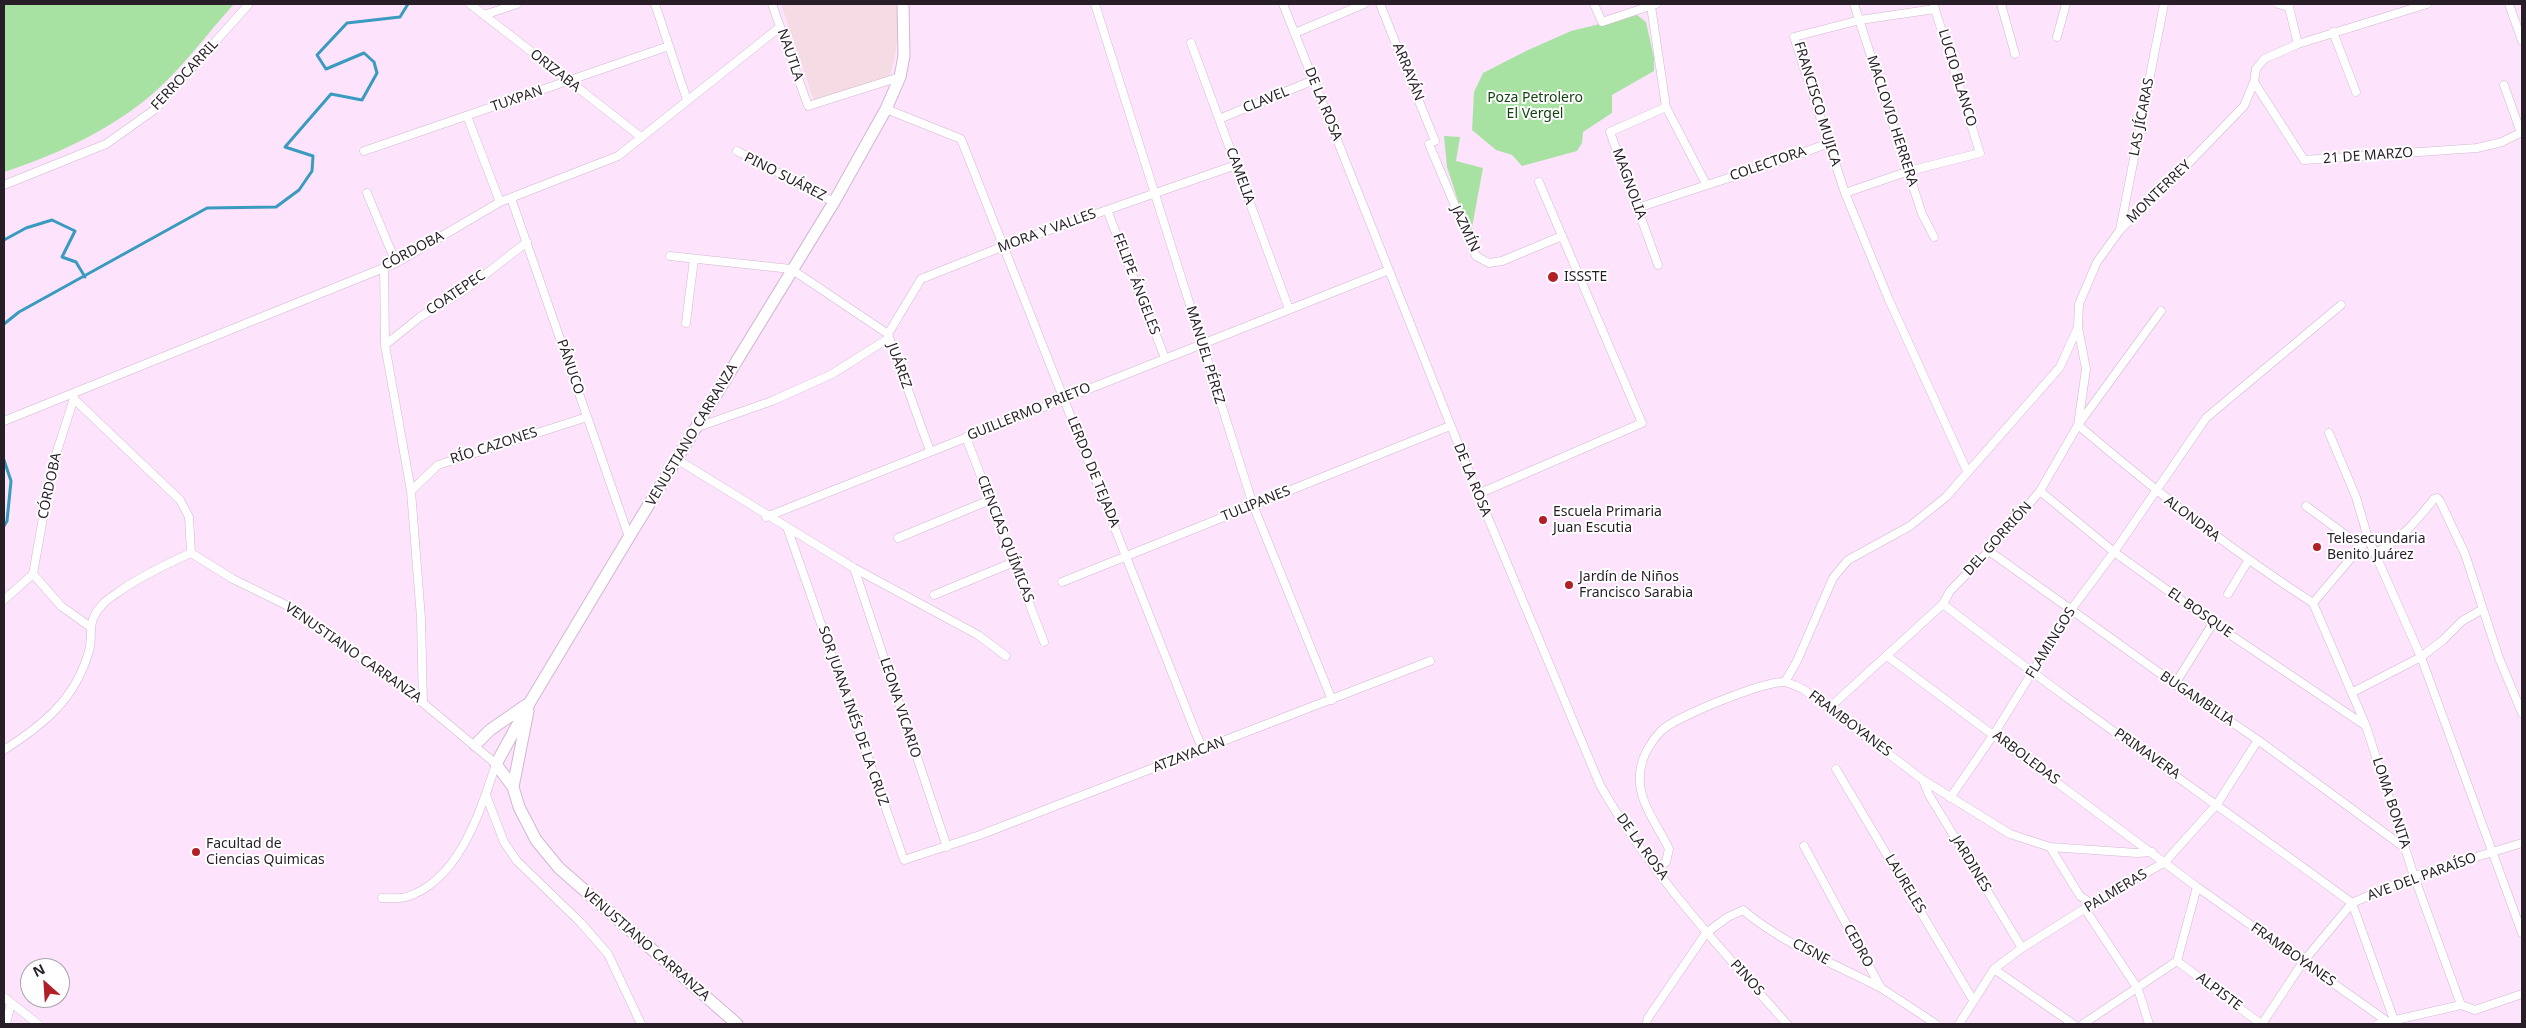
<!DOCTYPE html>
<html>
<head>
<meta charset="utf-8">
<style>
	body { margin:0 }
	#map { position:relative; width:2526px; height:1028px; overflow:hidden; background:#fee3fd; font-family:"Noto Sans",sans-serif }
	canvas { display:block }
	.frame { position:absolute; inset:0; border:5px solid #281e28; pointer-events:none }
	.north { position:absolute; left:20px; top:958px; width:50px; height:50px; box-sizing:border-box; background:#fff; border:1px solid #a9a5a9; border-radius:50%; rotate:334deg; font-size:14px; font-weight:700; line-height:20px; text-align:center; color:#281e28 }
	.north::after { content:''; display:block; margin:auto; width:18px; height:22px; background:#b12026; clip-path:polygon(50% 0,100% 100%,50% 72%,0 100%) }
</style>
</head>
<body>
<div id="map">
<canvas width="2526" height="1028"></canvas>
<div class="frame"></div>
<div class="north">N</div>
</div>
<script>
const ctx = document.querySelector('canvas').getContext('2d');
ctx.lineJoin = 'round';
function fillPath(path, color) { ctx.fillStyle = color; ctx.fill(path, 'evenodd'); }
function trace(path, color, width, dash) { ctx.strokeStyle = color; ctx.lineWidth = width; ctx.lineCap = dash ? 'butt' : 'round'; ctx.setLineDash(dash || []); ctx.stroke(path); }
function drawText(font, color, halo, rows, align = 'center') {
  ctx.font = font + ' "Noto Sans",sans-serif'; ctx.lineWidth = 4; ctx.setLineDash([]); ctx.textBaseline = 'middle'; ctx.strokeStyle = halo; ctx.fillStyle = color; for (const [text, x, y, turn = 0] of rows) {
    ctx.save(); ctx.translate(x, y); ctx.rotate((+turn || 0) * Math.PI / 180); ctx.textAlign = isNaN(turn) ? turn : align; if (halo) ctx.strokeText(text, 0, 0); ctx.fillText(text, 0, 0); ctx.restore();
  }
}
fillPath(new Path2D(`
	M781,4H896L900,23L894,61L888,84L816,107Z`), '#f5dbe3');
fillPath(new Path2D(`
	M4,4H234C206,35 181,70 149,97C108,131 54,156 4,172Z
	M1637,15L1646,22L1654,58V71L1612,95V113L1583,132L1582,143L1577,151L1522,166L1512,155L1496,150L1472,130L1474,92L1483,73L1526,51L1571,31Z
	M1444,136L1460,137L1456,161L1483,168L1470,238L1447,167Z`), '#a8e2a2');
trace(new Path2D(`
	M4,240L26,228L52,220L75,231L62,257L76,262L85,277
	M4,324L19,312L207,208L276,207L299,190L312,171L313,156L285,147L331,94L362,100L377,73L374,62L364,53L326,69L317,55L347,23L400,17L408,4
	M4,460L11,481L7,521L4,526`), '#399bbf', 3);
const minor = new Path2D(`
	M470,4L641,137
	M655,4L687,100
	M772,4L808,106L900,77
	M1095,4L1253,505L1332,700
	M1283,4L1478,494L1600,785C1650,873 1721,949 1787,1024
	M1380,4L1435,141
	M1594,4L1602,22L1656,4
	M1854,4L1922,214L1934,237
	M2001,4L2015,54
	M2278,4L2289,7L2298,44
	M2509,4L2522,41
	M1651,6L1666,107L1706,184
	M1935,9L1860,20L1794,37L1845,193L1889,300L1967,471
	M484,15L517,4
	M2333,32L2356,92
	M1295,33L1364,4
	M2057,37L2066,4
	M1191,43L1289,309
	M2254,82L2304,160L2477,148L2502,142L2522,132
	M2504,85L2521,133
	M886,109L961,139L1199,741
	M467,116L500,202
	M1219,119L1314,80
	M1429,144L1476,256L1489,263L1502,261L1562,236
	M364,151L669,46
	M737,151L834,202
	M4,185L106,144L154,110L249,4
	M367,193L396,263
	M1845,193L1909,171L1980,153L1934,6
	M511,198L629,537
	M1638,208C1702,186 1766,167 1829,143
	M1107,210L1165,358
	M2120,230L2164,4
	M670,256L791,269L888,334L930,451
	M1658,265L1610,132L1666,107
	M384,267L385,345L411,491L421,618L423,703
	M2161,311L2078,425C2154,490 2229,549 2313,603
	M686,323L694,259
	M888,334L921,279L1004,246L1236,165
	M385,345L420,317L465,290L527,242
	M75,400L180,500L189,517L191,553L233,579L288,606L423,703L496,764C480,812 459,881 406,897C399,899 390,898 382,898
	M4,421L396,263L500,202L618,156L780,27
	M698,427L772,401L832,374L889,338
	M2329,433L2356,497L2368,538L2421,657L2522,933
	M966,437L1044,642
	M678,460L854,568L978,635L1006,656
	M411,491L438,465L587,417
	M2040,491L2114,552L2213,623L2366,726
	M1478,494L1642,423L1539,182
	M2306,506L2362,547
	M766,517L1389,270
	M788,530L904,860L980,835L1430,661
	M898,538L990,500
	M1989,551L2175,684L2258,740L2405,848
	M2375,553C2401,540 2416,521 2434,499L2437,498L2440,501L2465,554L2499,658L2522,713
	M854,568L947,847
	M33,574L61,606L89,626
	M1062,582L1450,426
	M2228,594L2248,561
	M934,595L1014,562
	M4,600L33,574L52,467L74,398
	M2313,603L2366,726L2414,876L2461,1005
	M2313,603L2368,538
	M1943,604C2076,708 2216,803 2352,903
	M1887,656L2197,887L2388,1022
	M1785,682L1797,661L1833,578L1848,560L1910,526L1946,497L2060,367L2078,327L2079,304L2097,262L2120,230L2180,172L2244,106L2254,82L2256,69L2264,59L2298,44L2427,4
	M2175,684L2213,623
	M2353,692L2421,657L2443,640L2462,621L2483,609
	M1829,708L1943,604L1950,591L1989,551L2040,491L2078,425L2086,369L2078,327
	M4,750C44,724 75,700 89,651C94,633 85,624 102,605C106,600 112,597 117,593C141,576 164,565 191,553
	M1836,769L1973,1000
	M1923,780L1929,795L2022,948
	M486,795L504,842L517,861L581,923L608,954L641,1024
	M1950,798L1994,734L2070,611L2114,552L2206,418L2341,305
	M1804,846L1881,988L1936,1024
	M2050,847L2080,896L2092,904
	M1657,868L1666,862L1669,849C1657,823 1634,798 1641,767C1643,755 1652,740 1661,731C1675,717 1766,680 1785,682C1791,683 1797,687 1803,689L1923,780L2010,834L2050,847L2137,853L2152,852
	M2352,903L2394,1020
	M2085,909L2138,989L2149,1024
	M2177,961L2261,1024
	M1994,969L2073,1024
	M4,997L38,1024
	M6,1024L11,1003
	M1646,1024L1648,1018L1706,933L1728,917L1743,910C1783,944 1835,964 1881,988
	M1959,1024L1994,969L2022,948L2092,904L2165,862L2217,804L2258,740
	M2083,1024L2177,961L2197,887
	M2262,1024L2303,962L2352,903L2414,876L2522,843
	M2378,1024L2461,1005L2475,1010L2522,994`);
const secondary = new Path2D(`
	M475,745L490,730L526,705
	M513,787L528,711
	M737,1024L559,868L536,840L519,807L513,787L496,764L530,702L629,537L834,202L886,109L900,77L904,56L903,4`);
trace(minor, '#d1b7d0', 9);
trace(secondary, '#d1b7d0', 13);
trace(minor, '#fff', 8);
trace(secondary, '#fff', 11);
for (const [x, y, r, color] of [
	[1553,277,6,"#b12026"],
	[1543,520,5,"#b12026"],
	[2317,547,5,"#b12026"],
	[1569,585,5,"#b12026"],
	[196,852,5,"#b12026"]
]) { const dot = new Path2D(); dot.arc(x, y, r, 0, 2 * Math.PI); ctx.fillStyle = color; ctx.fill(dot); trace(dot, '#fff', 2); }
drawText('14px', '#281e28', '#fff', [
	["NAUTLA",790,55,71],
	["ORIZABA",555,71,38],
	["ARRAYÁN",1408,72,68],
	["FERROCARRIL",185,75,-47],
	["LUCIO BLANCO",1957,78,73],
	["TUXPAN",517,99,-19],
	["CLAVEL",1266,100,-22],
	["DE LA ROSA",1323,104,68],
	["FRANCISCO MUJICA",1817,104,73],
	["LAS JÍCARAS",2142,117,-79],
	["MACLOVIO HERRERA",1892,121,72],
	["21 DE MARZO",2368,156,-4],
	["COLECTORA",1768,164,-19],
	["CAMELIA",1240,176,70],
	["PINO SUÁREZ",785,177,27],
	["MAGNOLIA",1629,184,70],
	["MONTERREY",2159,192,-44],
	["JAZMÍN",1465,229,65],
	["MORA Y VALLES",1047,231,-20],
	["CÓRDOBA",413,251,-28],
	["FELIPE ÁNGELES",1136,284,69],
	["COATEPEC",456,293,-34],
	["MANUEL PÉREZ",1205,355,73],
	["JUÁREZ",899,366,70],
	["PÁNUCO",570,367,71],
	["GUILLERMO PRIETO",1029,412,-22],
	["VENUSTIANO CARRANZA",692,435,-59],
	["RÍO CAZONES",494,446,-18],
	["LERDO DE TEJADA",1093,472,68],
	["DE LA ROSA",1472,480,68],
	["CÓRDOBA",50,486,-78],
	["TULIPANES",1256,504,-22],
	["ALONDRA",2192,519,37],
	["CIENCIAS QUÍMICAS",1005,539,69],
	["DEL GORRIÓN",1998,539,-48],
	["EL BOSQUE",2200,613,35],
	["FLAMINGOS",2051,643,-58],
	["VENUSTIANO CARRANZA",353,653,35],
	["BUGAMBILIA",2197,699,34],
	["LEONA VICARIO",900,708,72],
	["SOR JUANA INÉS DE LA CRUZ",853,716,71],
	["FRAMBOYANES",1850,724,37],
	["PRIMAVERA",2147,754,35],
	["ATZAYACAN",1189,755,-21],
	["ARBOLEDAS",2026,758,37],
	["LOMA BONITA",2391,803,72],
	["DE LA ROSA",1642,847,54],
	["JARDINES",1971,864,59],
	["AVE DEL PARAÍSO",2422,877,-20],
	["LAURELES",1905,884,59],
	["PALMERAS",2116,891,-31],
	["VENUSTIANO CARRANZA",646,945,41],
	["CEDRO",1858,946,61],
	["CISNE",1811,952,28],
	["FRAMBOYANES",2293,955,35],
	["PINOS",1747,978,48],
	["ALPISTE",2219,992,37]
]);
drawText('14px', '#124410', '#fff', [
	["Poza Petrolero",1535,98],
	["El Vergel",1535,114]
]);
drawText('14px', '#281e28', '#fff', [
	["ISSSTE",1564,277],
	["Escuela Primaria",1553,512],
	["Juan Escutia",1553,528],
	["Telesecundaria",2327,539],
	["Benito Juárez",2327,555],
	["Jardín de Niños",1579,577],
	["Francisco Sarabia",1579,593],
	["Facultad de",206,844],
	["Ciencias Quimicas",206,860]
], 'left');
</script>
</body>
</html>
